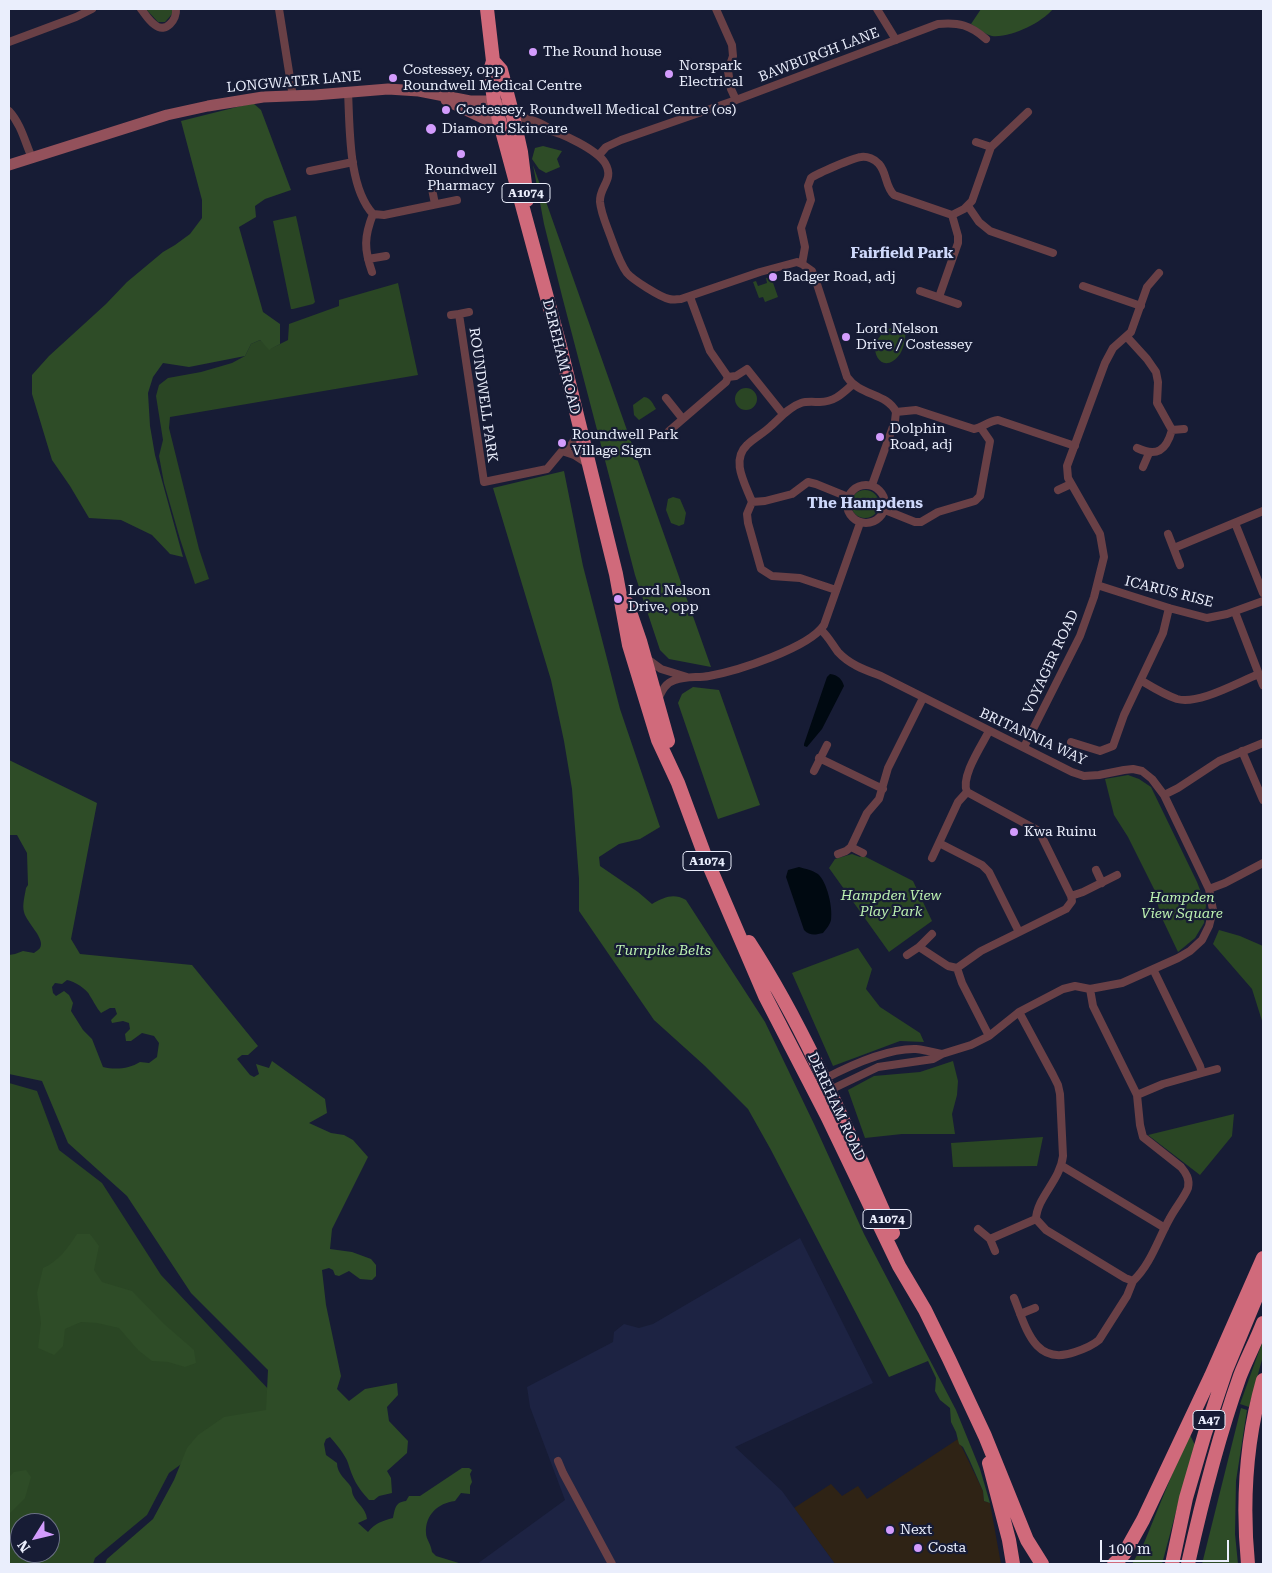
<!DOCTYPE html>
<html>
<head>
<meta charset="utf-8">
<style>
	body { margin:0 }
	#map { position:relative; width:1272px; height:1573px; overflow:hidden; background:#171c35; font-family:"Roboto Serif",serif }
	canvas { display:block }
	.frame { position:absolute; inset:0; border:10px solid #eaeefc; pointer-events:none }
	.north { position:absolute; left:10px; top:1513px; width:50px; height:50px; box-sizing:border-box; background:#171c35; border:1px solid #6b7085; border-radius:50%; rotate:234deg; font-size:14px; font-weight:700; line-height:20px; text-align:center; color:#eaeefc }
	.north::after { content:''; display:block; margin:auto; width:18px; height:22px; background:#d39cfd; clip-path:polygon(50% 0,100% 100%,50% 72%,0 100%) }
	.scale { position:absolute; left:1100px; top:1540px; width:129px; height:22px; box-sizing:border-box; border:2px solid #eaeefc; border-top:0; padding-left:6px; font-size:15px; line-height:18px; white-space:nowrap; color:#eaeefc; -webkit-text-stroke:4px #171c35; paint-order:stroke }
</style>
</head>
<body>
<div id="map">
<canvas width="1272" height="1573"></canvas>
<div class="frame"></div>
<div class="north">N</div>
<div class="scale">100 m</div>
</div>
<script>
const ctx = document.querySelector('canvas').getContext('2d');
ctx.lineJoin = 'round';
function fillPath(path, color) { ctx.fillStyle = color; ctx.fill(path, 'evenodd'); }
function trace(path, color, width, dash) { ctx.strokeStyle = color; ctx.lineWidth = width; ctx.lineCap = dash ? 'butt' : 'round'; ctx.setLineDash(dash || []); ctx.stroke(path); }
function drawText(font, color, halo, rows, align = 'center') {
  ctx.font = font + ' "Roboto Serif",serif'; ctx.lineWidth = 4.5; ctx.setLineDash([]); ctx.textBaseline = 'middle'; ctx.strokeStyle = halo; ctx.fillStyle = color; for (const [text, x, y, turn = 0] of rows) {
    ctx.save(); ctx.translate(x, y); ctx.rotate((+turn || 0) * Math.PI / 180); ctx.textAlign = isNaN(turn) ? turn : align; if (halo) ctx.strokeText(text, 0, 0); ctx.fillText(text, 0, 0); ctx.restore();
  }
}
fillPath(new Path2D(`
	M958,1439L983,1491L984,1501L990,1503L1001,1564H835L794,1508L831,1484L842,1496L858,1486L867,1499Z`), '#2f2315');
fillPath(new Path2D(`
	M800,1238L873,1383L735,1447L782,1491L835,1564H477L565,1500L530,1407L527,1387L613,1342L614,1332L624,1324L639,1328L653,1324Z`), '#1d2343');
fillPath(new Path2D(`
	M146,9H172V14L165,22H158Z
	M296,216L315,302L313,304L293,309H291L273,221Z
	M771,277L778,297L765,302L763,297L759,298L753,282L756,281L758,286L767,283L766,278Z
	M398,283L418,375L170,417L169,428L199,549L209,579L195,584L180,539L164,483L159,456L163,440L156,396L159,385L168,378L201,372L232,363L245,356L251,344L260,340L270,349L288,340L289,324L339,306V300Z
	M891,328L894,332L901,335L906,331C905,339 904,348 900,354C887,372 873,361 875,343L884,331Z
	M735 399a11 11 0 1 1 22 0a11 11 0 1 1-22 0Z
	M644,397C651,398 653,404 656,409L639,420L634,415L633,405Z
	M851 504a14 14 0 1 1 28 0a14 14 0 1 1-28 0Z
	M673,497L680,499L686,513L684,524L679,526L671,523L666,510L668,499Z
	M1128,775L1139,779L1151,787L1197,882L1206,905L1204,923L1195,938L1178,952L1160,914L1155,891L1128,837L1114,815L1105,779Z
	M852,854L860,857L862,855L913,881L932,921L889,952L829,868L835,859Z
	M1219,930L1240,936L1263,946V1024L1252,989L1213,944Z
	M858,948L872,969L866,989L880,1007L920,1033L924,1042L900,1041L833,1066L792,973Z
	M953,1061L958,1081L957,1095L952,1114L955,1134H902L865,1138L848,1090L874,1076L920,1072Z
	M9,1083L37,1091L59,1150L102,1183L161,1275L286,1408L191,1457L169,1473L147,1515L95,1558L93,1564H9ZM20,1523H50V1553H20Z
	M1234,1114L1232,1136L1200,1175L1148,1135Z
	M1043,1137L1037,1166L953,1167L951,1143Z
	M1263,1340V1356L1249,1407L1240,1404Z`), '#2a4624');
fillPath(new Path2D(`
	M981,9H1053C1041,23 1011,38 992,36C986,35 977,28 971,24Z
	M253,103L261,110L291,190L265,199L255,206L256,217L239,227L263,312L280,324V344L269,350L260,340L251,344L245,356L189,367L163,363L153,377L148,393L150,426L155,455L183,557L170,554L152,535L121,520L89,518L70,486L52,460L32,394V375L49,356L106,304L127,282L163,252L175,245L190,234L202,218V200L181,121Z
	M543,146L562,151L557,159L560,167L546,173L539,169L532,159L535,148Z
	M533,165L711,667L669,659L660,650L635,575L562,296L544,224Z
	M564,471L583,566L620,709L660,827L640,839L619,844L599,857L600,866L638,892L652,904C665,897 673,893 686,900L765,1022L815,1126L864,1234L956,1410L980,1469L990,1503L984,1501L983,1491L969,1459L963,1447L959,1444L956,1432L951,1422L950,1408L940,1400L935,1391L936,1378L928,1361L889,1377L771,1150L748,1109L705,1066L654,1020L579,911V879L572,789L564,741L551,680L493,488Z
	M693,687L719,690L760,805L718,819L678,703L682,694Z
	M9,760L97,803L71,939L80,954L192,965L258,1046L248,1055H242L237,1059L250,1075L254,1077L259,1074L256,1064L269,1068L272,1061L325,1099L327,1113L309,1123L331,1133L344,1135L353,1140L368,1157L332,1229L330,1249L352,1252L371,1259L376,1265V1276L372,1280L360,1279L349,1271L339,1276L335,1275L333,1270L329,1268L322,1270L326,1305L341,1376L337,1389L349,1401L365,1389L397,1383L398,1395L387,1407L389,1421L408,1441L407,1453L387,1471L391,1478L392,1493L379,1496L374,1500H369C357,1487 353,1479 348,1463C345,1454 336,1444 330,1437L326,1439L324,1444L326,1455L337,1463C337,1474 346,1479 351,1487C352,1489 352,1493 353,1495C357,1504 366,1508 367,1519L358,1523L368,1532C375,1523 382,1521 393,1518C395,1509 395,1502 406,1501L409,1496H420L462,1468H469L472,1470L470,1474L472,1482L470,1486V1494L461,1493L455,1501C438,1503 425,1515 426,1533C426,1539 431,1544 432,1552L436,1556L462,1564H105L107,1559L153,1519L174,1480L187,1448L198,1435L224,1417L266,1410L268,1370L191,1293L127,1196L68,1143L42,1081L9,1074V955L15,954L23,951L34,953C36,951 39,950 40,948C46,939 26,922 24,912C22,905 25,895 26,888L28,885L27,853L17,835H9ZM67,980C74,981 87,989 90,996C94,1002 96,1007 101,1013L110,1008H115L117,1014L111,1020L112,1023L123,1021L129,1023L130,1029L125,1034L126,1041H131L142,1033L154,1036L159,1043L157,1057L149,1063L140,1062C129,1069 115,1070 103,1067L92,1039L83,1030L71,1011L73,1003L69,995L64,991L56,996L53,993L52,987L55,983L62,984Z
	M77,1234H90L99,1246L94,1270L102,1282L132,1291L164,1324L194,1350L196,1363L185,1367L168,1362L152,1361L138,1350L119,1328L97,1323L81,1322L65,1329L63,1346L54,1355L38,1348L41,1323L37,1293L43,1268C59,1261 67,1249 77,1234Z
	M1241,1408L1247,1410L1236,1481L1235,1534L1238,1564H1202Z
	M1189,1433L1196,1447L1182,1489L1162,1564H1132L1144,1543Z
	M26,1470L31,1477L25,1498L9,1514V1477L14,1472Z`), '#2e4c27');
fillPath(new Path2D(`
	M830,674C838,675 842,679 844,686L822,729L807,747L804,746V744L827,677Z
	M799,867C806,869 812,870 818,874C827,882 833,907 831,920C830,925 826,929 823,933C815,935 810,936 804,930L786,877L788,870Z`), '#000911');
trace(new Path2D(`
	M141,9C145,14 149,21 155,25C166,34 177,19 176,9
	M279,9L293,97
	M716,9L732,45L733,56L728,71L731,89L736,100
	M877,9L896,40
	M9,42L76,17L92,9
	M348,92C350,128 348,187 373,214L384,215L457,200
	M9,111C21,124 25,142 32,158
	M513,116C527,118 540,121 551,130
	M515,130C525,131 536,129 546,130C561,132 597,150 605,163C615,180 599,186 600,202C601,213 606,224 610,235C615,248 619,262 627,273C633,280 660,297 669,299C673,300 677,299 681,299L760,272L797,262L802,264L812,271L816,281L847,377C860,396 887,393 896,412L895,421L872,485
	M976,142L991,147
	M599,155L606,147L621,140L736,100L938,24C959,22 970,25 986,39
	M310,171L353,162
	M432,189L435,204
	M968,206L979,222L990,231L1053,253
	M952,215L964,209L972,201L991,147L1028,112
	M368,259L386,256
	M802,264L805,247L801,228L811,200L808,186L811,178C818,173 853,158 861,157C867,156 875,159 879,164C887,173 885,186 894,195L952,215
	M372,272C364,249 364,237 373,214
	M1083,286L1141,306
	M920,291L958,304
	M690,297L710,351L728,377
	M939,297L958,243V236L952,215
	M459,314L469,312
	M451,315L459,314L484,482L547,469L562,451L572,444L579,430
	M1127,337L1147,359L1156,372L1158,382L1157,403L1172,430C1166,451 1157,457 1137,448
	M728,377L736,376L747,369L783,414
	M666,398L682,418
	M896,412L916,410L974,429C983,427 989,421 998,420L1075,446
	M1172,430L1184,429
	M669,431L726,382L728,377
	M562,451L574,455L588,464
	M1143,467L1149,453
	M847 504a19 19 0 1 1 38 0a19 19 0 1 1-38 0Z
	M1058,490L1071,484
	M752,502C746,485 730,461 747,445C754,438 764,433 771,426C780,418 789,407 801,403C807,401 814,402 820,402C834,402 842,394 852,385
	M885,510L915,522H921L938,512L975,501L980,496L990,441L981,428
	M1235,523L1263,593
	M1168,534L1180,565
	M1174,548L1263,511
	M1097,585L1169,608L1207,618L1227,614L1263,601
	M836,590L800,578L772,576L761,569L748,523L747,514L752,502L765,501L792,494L808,482L816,484L848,497
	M1235,612L1263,685
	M821,630C828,636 832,644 838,652C850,665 865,670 881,676L1072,772L1084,776L1099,775L1124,770L1133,769L1142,771L1152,779L1164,795L1209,889L1213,910L1209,926L1202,940L1190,951L1178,958L1122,983L1090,989L1075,986L1063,989L1019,1012L989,1036L971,1045L942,1054L933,1059L878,1067L830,1090
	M646,658L661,669L687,677
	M1142,681C1152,687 1165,695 1177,699C1199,705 1238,682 1259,674
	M658,699C662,691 665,683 675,680C686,676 698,678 709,676C737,671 809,648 824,625L860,523
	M1071,742L1100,751L1113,746L1124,715L1163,633L1169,608
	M1024,747L1080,636L1094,597L1104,557L1100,534L1068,478L1067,466L1105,363L1113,348L1131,332L1147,287L1159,273
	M1242,751L1263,800
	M819,758L883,789
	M814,771L827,745
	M1164,795L1178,788L1219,761L1263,743
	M939,843L982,865L989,872L1019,932
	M851,847L863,853
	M838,854L846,851L851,847L867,813L879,799L888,768L923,698
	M932,858L958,802L967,792
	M1096,870L1102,883
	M1209,889L1225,883L1263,863
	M1071,896L1083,892L1117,875
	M919,947L948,966L957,968
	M907,955L919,947L932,934
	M1019,1012L1053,1075L1058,1085L1060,1094L1063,1156C1060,1181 1037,1197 1036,1219L1046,1230L1125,1278L1133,1281C1151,1264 1158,1239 1170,1218C1175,1208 1184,1198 1188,1188C1190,1179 1186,1173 1181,1167L1143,1137L1140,1125L1137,1095L1093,1006L1090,989
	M989,1036L962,983L957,968L981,951L1066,909L1072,901L1071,896L1039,831L967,792C960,777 982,745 989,731
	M1202,1073L1217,1069
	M824,1079C849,1066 887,1048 916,1049C925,1050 933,1052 942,1054
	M1137,1095L1163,1084L1202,1073L1200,1066L1153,969
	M1062,1166L1165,1228
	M978,1229L990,1239L1036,1219
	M990,1239L995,1251
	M1014,1298C1026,1327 1034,1367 1075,1352C1084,1349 1092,1346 1099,1340L1127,1296L1133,1281
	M1020,1314L1035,1308
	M558,1461L563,1473L612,1564`), '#694046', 8);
trace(new Path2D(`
	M446,100C464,110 483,117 500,127
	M9,165L167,115L208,106L263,97L315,95L388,89L419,91L470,101H494L499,105`), '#93515b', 11);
trace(new Path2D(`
	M487,9L493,61L490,71L494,101L559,342L616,574L629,645L658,740L678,783L705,856L765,996L827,1116L899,1266L925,1310L949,1359L985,1436L1027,1540L1042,1564
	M493,61L501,70L513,116L521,152L527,200
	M627,603L640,641L668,741
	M749,942C808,1033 849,1134 893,1233
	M989,1463L1009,1540L1013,1564
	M1114,1564L1124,1554L1143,1520L1211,1376L1263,1258
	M1172,1564L1186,1498L1205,1433L1226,1370L1263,1281
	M1188,1564C1202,1501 1218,1438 1240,1376C1247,1358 1256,1341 1263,1323
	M1248,1564C1242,1502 1246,1440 1263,1380`), '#d06a7b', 14);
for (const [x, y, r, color] of [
	[533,52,5,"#d39cfd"],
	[669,74,5,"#d39cfd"],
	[393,78,5,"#d39cfd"],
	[446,110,5,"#d39cfd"],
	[431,129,6,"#d39cfd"],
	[461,154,5,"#d39cfd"],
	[773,277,5,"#d39cfd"],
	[846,337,5,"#d39cfd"],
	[880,437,5,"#d39cfd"],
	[562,443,5,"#d39cfd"],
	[618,599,5,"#d39cfd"],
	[1014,832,5,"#d39cfd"],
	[890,1530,5,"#d39cfd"],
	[918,1548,5,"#d39cfd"]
]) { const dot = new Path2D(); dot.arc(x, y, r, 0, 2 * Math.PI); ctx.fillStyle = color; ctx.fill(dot); trace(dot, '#171c35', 2); }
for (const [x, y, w] of [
	[526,193,48],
	[707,861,48],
	[887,1219,48],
	[1209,1420,32]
]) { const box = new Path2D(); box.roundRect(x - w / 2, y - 9.5, w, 19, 4); ctx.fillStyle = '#171c35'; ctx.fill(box); trace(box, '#eaeefc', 1); }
drawText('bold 12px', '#eaeefc', null, [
	["A1074",526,193],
	["A1074",707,861],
	["A1074",887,1219],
	["A47",1209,1420]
]);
drawText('14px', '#eaeefc', '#171c35', [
	["The Round house",543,52],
	["Norspark",679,66],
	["Electrical",679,82],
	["Costessey, opp",403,70],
	["Roundwell Medical Centre",403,86],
	["Costessey, Roundwell Medical Centre (os)",456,110],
	["Diamond Skincare",442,129],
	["Roundwell",461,170,"center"],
	["Pharmacy",461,186,"center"],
	["Badger Road, adj",783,277],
	["Lord Nelson",856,329],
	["Drive / Costessey",856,345],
	["Dolphin",890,429],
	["Road, adj",890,445],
	["Roundwell Park",572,435],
	["Village Sign",572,451],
	["Lord Nelson",628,591],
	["Drive, opp",628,607],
	["Kwa Ruinu",1024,832],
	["Next",900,1530],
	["Costa",928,1548]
], 'left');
drawText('14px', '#eaeefc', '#171c35', [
	["BAWBURGH LANE",819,55,-21],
	["LONGWATER LANE",294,82,-5],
	["DEREHAM ROAD",561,357,76],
	["ROUNDWELL PARK",483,395,82],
	["ICARUS RISE",1169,592,14],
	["VOYAGER ROAD",1051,662,-65],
	["BRITANNIA WAY",1033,737,25],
	["DEREHAM ROAD",836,1107,65]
]);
drawText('italic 14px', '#bcf1b1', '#171c35', [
	["Hampden View",891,896],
	["Play Park",891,912],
	["Hampden",1182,898],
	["View Square",1182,914],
	["Turnpike Belts",663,951]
]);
drawText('bold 15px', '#ced8fb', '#171c35', [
	["Fairfield Park",902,254],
	["The Hampdens",865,504]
]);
</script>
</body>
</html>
